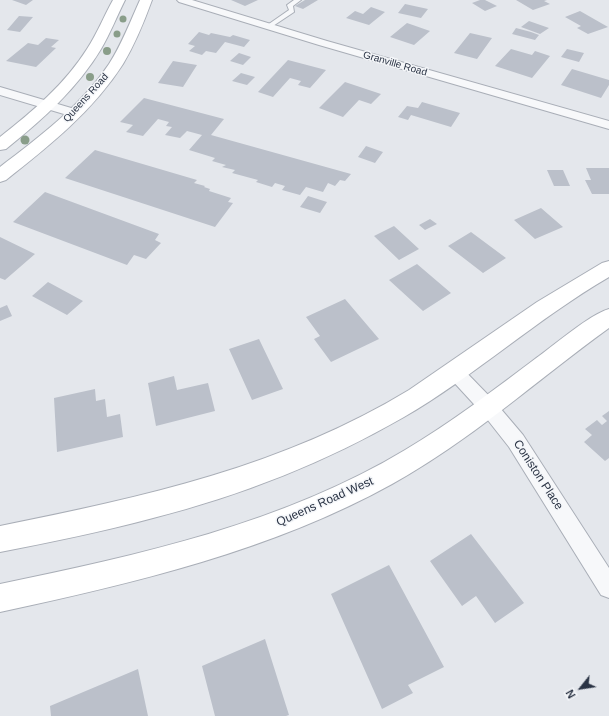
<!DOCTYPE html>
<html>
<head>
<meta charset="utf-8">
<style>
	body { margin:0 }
	#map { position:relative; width:609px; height:716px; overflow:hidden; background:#e4e7ec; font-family:Arial,sans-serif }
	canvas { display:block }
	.north { position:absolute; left:561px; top:668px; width:40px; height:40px; -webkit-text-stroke:3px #f4f6f9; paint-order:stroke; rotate:240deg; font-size:11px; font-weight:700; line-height:16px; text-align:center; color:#2b3445 }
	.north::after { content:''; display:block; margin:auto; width:14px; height:18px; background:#2b3445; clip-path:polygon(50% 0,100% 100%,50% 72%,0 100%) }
</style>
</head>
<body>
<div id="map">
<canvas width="609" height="716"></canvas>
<div class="north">N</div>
</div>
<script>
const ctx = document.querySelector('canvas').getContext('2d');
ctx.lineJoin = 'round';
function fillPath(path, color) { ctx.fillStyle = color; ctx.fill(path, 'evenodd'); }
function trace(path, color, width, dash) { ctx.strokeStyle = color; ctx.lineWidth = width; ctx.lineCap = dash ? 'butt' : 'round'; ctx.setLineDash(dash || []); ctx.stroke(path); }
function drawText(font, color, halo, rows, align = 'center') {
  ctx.font = font + ' Arial,sans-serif'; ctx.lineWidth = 3; ctx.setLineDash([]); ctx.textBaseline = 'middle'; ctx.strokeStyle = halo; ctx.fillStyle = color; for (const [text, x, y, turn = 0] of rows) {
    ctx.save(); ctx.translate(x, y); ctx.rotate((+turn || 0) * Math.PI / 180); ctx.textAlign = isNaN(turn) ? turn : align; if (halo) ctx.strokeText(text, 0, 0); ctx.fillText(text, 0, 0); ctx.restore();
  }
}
fillPath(new Path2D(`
	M12,0H33L26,5Z
	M231,0H258L245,6Z
	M305,0H318L303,9L295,6Z
	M480,0H485L497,6L485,11L472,3Z
	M516,0H547L544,1L550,4L533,10Z
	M405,4L428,9L421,18L398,13Z
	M371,7L385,12L369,25L346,18L355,11L363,14Z
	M580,11L608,27L588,34L577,28L581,26L565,17Z
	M19,16L33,17L20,32L7,30Z
	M529,21L549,28L540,34L521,27Z
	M407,23L430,31L414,45L390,37Z
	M516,28L531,32L539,35L535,40L512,34Z
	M199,32L209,35L211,33L230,37L233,35L250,40L244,47L225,42L216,53L206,51L202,55L189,51L195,46L188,44Z
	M470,33L492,38L477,59L454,53Z
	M46,38L59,40L51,47L56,48L36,67L6,61L28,43L38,45Z
	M511,49L532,55L535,51L550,56L532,78L495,66Z
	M567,49L584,53L579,62L561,57Z
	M239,53L251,57L243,65L230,61Z
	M288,60L326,70L310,88L298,85L301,81L290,78L273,97L258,92Z
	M173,61L197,65L183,87L158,83Z
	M572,69L609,80V85L601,98L561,85Z
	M241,73L255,77L247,85L232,81Z
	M345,82L381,94L371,104L359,100L343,117L319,108Z
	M144,98L224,119L211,135L351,174L345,181L340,180L335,186L328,183L323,192L306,187L300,195L282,190L285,186L275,183L272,187L256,182L258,180L232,173L235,170L222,167L226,165L212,161L215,158L189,150L202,135L187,131L180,138L165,135L172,127L166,126L169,122L158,119L143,136L126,132L133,125L120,122Z
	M422,102L460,113L451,127L411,115L408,120L398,117L407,106L418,108Z
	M366,146L383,152L375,163L358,157Z
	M95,150L197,180L194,183L205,186L204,187L210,189L209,191L231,198L228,202L233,203L215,227L65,178Z
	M586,168H609V194H592L585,180H591Z
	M547,170H563L570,186H554Z
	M45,192L159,234L155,240L161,243L146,259L134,255L127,265L13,222Z
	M308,196L327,202L320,213L300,207Z
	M541,208L563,227L535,239L514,220Z
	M430,219L437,224L425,230L419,225Z
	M394,226L419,249L399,260L374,236Z
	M471,232L506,258L483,273L448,246Z
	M0,237L35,254L5,280L0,278Z
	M417,264L451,293L423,311L389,280Z
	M48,282L83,301L67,315L32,296Z
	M345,299L379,339L331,362L314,339L320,336L306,317Z
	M7,305L12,316L0,321V308Z
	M259,339L283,389L252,400L229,349Z
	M174,376L177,390L208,383L215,411L156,426L148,383Z
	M95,389L96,401L105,399L107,417L120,414L123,437L57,452L54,398Z
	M609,411V458L605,461L584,442L592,435L585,429L597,420L602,425L607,421L602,416Z
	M471,534L524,603L495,623L476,596L462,606L430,561Z
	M389,565L444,667L408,685L413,693L382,709L331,594Z
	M265,639L289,715L286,716H215L202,666Z
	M138,669L148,716H51L50,706Z`), '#bbc0ca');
const lane = new Path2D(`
	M294,0H301L293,6L294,12L270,28H266V26L289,10L287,5Z`);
const street = new Path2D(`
	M177,0H192L327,41L609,121V129L319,45L179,2Z
	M0,87L78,110L80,113L78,116L74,117L0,95Z
	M455,365L461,367L495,402L523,435L609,568V598L601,595L509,447L483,414L449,377L446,372L449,367Z`);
const secondary = new Path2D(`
	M113,0H125C117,16 110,34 101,49C77,89 42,120 6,149L0,150V137C32,112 65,84 87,49C97,34 104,16 113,0Z
	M140,0H152C144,22 135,44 123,64C93,111 49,146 6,180L0,182V167C39,137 81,106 109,64C122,44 130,22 140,0Z
	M609,261V277C537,319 476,375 404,417C326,462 240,496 153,518C102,532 51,542 0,552V526C144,497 282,467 409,390L537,302L602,263Z
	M609,309V328C537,380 470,441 392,484C271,551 134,583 0,612V584C139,555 282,524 405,450C452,422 495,389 539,356C557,343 589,315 609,309Z`);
trace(lane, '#a9aeb7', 2);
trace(street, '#a9aeb7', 2);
trace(secondary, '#a9aeb7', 2);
fillPath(lane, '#f7f8fa');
fillPath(street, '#f7f8fa');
fillPath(secondary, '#fff');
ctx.fillStyle = '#899d89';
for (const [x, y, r] of [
	[123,19,3.5],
	[117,34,3.5],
	[107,51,4],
	[90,77,4],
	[25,140,4.5]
]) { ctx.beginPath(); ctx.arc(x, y, r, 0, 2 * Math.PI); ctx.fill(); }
drawText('10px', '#2b3445', '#f4f6f9', [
	["Granville Road",395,64,16],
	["Queens Road",86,98,-48]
]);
drawText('12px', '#2b3445', '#f4f6f9', [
	["Coniston Place",538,475,57],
	["Queens Road West",325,502,-24]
]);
</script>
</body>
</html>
